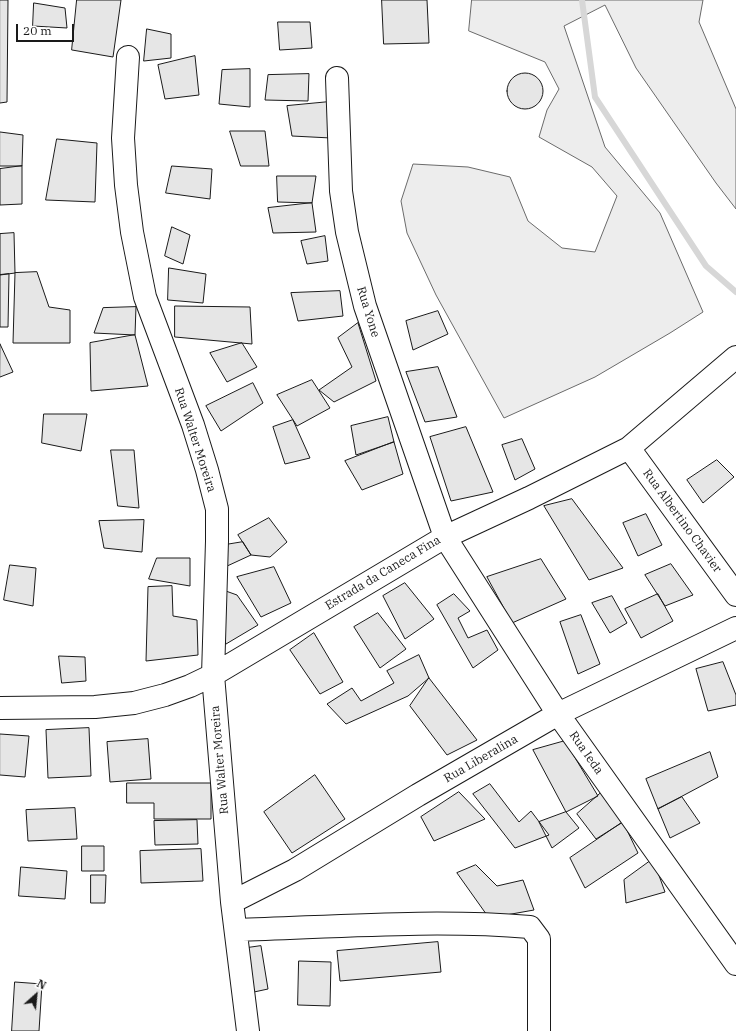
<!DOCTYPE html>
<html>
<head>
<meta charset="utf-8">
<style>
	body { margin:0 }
	#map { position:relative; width:736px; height:1031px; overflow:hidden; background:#fff; font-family:"IBM Plex Serif",serif }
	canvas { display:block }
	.north { position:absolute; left:16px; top:975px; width:40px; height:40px; -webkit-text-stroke:3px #fff; paint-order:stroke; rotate:27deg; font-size:11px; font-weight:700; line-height:16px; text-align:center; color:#1a1a1a }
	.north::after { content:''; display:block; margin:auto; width:14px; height:18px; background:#1a1a1a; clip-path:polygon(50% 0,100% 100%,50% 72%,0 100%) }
	.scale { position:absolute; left:16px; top:24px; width:58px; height:18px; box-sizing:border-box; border:2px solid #1a1a1a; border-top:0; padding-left:5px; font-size:12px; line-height:14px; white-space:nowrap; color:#1a1a1a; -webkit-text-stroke:3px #fff; paint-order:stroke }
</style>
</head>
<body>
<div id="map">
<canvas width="736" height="1031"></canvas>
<div class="north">N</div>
<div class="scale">20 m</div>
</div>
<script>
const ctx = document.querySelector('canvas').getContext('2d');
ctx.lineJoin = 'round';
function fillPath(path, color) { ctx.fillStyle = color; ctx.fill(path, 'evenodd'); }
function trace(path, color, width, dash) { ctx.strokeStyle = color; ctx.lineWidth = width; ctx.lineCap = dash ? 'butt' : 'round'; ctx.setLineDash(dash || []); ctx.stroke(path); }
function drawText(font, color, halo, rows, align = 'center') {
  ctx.font = font + ' "IBM Plex Serif",serif'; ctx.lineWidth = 3; ctx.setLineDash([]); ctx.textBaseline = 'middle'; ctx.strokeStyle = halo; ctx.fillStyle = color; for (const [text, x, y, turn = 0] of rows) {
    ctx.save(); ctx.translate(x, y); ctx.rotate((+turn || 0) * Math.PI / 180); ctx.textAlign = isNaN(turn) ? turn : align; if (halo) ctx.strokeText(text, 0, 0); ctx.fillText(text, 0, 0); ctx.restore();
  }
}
const built = new Path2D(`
	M472,0H703L699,22L736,109V209L716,183L636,68L605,5L564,26L605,147L660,213L703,312L670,333L595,377L504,418L436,295L407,233L401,201L413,164L468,167L510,177L528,221L562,248L595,252L617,196L592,167L539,137L547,110L559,89L545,62L469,31Z`);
fillPath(built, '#ededed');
trace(built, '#6a6a6a', 1);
trace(new Path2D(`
	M582,0L595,97L706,266L736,292`), '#d7d7d7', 6);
const building = new Path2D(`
	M0,0H8L7,102L0,103Z
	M77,0H121L113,57L72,50Z
	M382,0H427L429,43L384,44Z
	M34,3L65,8L67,28L33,26Z
	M278,22H310L312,48L280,50Z
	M147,29L171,34V58L144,61Z
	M195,56L199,95L165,99L158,65Z
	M250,69V107L219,104L222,70Z
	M507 91a18 18 0 1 1 36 0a18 18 0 1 1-36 0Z
	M309,74L308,101L265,100L268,75Z
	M329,102L331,138L292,136L287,106Z
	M230,131H265L269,166H241Z
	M0,132L23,135L22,166H0Z
	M57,139L97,143L95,202L46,200Z
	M22,166V204L0,205V169Z
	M172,166L212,169L210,199L166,193Z
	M277,176H316L312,203L278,202Z
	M312,203L316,232L273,233L268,208Z
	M172,227L190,235L183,264L165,256Z
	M14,233L15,273L0,275V234Z
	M325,236L328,261L307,264L301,241Z
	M169,268L206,274L203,303L168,300Z
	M37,272L49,307L70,310V343H13L15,273Z
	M9,274L8,327H0V275Z
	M340,291L343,316L298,321L291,293Z
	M175,306L250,307L252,344L175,337Z
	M136,307L135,335L94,333L103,308Z
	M438,311L448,334L413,350L406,321Z
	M358,323L376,381L334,402L319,390L352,367L338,338Z
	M135,335L148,386L91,391L90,343Z
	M242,343L257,367L227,382L210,353Z
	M0,344L13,372L0,377Z
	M438,367L457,417L425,422L406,372Z
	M312,380L330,408L297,426L277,395Z
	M253,383L263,403L221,431L206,406Z
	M44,414H87L81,451L42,443Z
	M388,417L394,442L356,455L351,426Z
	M293,420L310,458L285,464L273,427Z
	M466,427L493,492L451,501L430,437Z
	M522,439L535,469L515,480L502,445Z
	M394,442L403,474L362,490L345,461Z
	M111,450H134L139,508L118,506Z
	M717,460L734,477L703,503L687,480Z
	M572,499L623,568L589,580L544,506Z
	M646,514L662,545L638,556L623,523Z
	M269,518L287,542L270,557L251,555L238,535Z
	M144,520L142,552L104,548L99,521Z
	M243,542L251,555L225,567V545Z
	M157,558H190V586L149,579Z
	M541,559L566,599L512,623L487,577Z
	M671,564L693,595L665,606L645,575Z
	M10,565L36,568L33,606L4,600Z
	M274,567L291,603L261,617L237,577Z
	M405,583L434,619L405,639L383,596Z
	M172,586L173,616L197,620L198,655L146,661L148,587Z
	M223,590L237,595L258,625L226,644Z
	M454,594L470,611L458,618L468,638L487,630L498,650L473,668L437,605Z
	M658,594L673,621L641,638L625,609Z
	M612,596L627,623L610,633L592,603Z
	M378,613L406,649L380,668L354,627Z
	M581,615L600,664L578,674L560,622Z
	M314,633L343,682L320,694L290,650Z
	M419,655L429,678L408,696L346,724L327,704L352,688L361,701L394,683L387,671Z
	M59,656L85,657L86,681L62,683Z
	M723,662L736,695V705L708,711L696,669Z
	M429,678L477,740L447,755L410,706Z
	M89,728L91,776L48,778L46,730Z
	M0,734L29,736L25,777L0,775Z
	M148,739L151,779L110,782L107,742Z
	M565,741L598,796L566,812L533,750Z
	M710,752L718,777L658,809L646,779Z
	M315,775L345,819L292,853L264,812Z
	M127,783H211V819H154V803H127Z
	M490,784L519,822L531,811L549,835L515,848L473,794Z
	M459,792L485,819L434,841L421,817Z
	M602,792L623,822L596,839L577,814Z
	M682,797L700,823L670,838L658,809Z
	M75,808L77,839L28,841L26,810Z
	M566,812L579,828L552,848L539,822Z
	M197,820L198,844L155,845L154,821Z
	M623,822L638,853L585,888L570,858Z
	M82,846H104V871H82Z
	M201,849L203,881L141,883L140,851Z
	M653,859L665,892L626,903L624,880Z
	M476,865L497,886L523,880L534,910L489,918L457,873Z
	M21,867L67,871L65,899L19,896Z
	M91,875H106L105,903H91Z
	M438,942L441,972L340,981L337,951Z
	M261,946L268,989L254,992L247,948Z
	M299,961L331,962L330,1006L298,1005Z
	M15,982L42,984L39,1031H12Z`);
fillPath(building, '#e6e6e6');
trace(building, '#1a1a1a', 1);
const minor = new Path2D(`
	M128,57L123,138L126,185L132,232L145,297L193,425L207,470L217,509V541L213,675L232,902L248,1031
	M337,78L341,191L347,232L365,306L445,537L558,714L736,964
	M629,448L736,595
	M0,708L95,707L134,703L165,695L190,686L213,675L445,537L529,498L629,448L736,357
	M232,902L295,870L418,795L558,714L736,628
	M236,930C334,927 433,919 530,927L539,939V1031`);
trace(minor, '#1a1a1a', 24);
trace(minor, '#fff', 22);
drawText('12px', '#1a1a1a', '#fff', [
	["Rua Yone",368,312,73],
	["Rua Walter Moreira",195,440,72],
	["Rua Albertino Chavier",682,521,54],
	["Estrada da Caneca Fina",383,573,-31],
	["Rua Ieda",586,753,55],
	["Rua Liberalina",481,759,-30],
	["Rua Walter Moreira",220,760,-95]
]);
</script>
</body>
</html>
